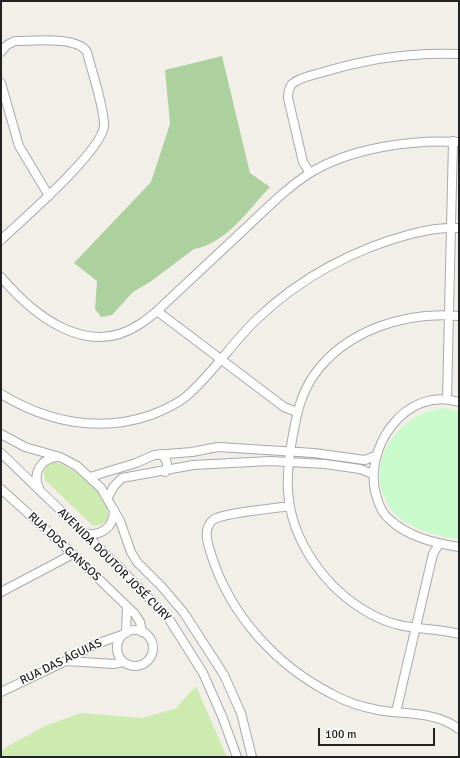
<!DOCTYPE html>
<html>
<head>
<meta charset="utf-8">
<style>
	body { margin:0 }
	#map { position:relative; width:460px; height:758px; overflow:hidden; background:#f2efe9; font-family:Signika,sans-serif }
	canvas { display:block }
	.frame { position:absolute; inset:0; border:2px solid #222; pointer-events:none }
	.scale { position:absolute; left:318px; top:728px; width:117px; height:18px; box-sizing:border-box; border:2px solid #222; border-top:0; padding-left:5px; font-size:12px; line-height:14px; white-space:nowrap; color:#222; -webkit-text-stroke:3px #fff; paint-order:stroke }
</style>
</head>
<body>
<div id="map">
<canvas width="460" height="758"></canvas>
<div class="frame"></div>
<div class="scale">100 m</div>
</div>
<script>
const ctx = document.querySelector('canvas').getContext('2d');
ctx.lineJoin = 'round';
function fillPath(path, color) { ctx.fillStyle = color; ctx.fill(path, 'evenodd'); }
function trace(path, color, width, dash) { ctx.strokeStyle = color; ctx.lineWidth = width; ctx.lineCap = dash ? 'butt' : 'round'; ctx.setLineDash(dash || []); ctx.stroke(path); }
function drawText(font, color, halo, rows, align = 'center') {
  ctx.font = font + ' Signika,sans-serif'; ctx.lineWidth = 3; ctx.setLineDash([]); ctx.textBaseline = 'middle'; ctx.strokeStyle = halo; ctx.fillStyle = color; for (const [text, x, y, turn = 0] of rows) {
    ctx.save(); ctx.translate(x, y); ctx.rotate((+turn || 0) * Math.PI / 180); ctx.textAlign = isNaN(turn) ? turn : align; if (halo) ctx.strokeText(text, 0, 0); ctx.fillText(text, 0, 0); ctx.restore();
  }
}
fillPath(new Path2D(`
	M55,462C64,465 72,469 80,475C90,482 116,508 106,521C102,526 97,526 92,525L46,481C41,472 45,464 55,462Z
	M196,686L227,757H1V752L6,747L47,725L81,713L143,718L176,708Z`), '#cdebb0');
fillPath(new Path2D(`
	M222,56L250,173L270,187C249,209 226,244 194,249L150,282L133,292L112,315L101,317L95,309L97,281L74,263L151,182L170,124L165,70Z`), '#add19e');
fillPath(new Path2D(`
	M446,408L459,411V539C439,537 406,528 393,511C359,468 397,411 446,408Z`), '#c8facc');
const street = new Path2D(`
	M1,52L7,45L15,41C33,41 77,36 87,52C91,69 105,110 104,126C102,151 22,220 1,240
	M1,83L19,146L49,196
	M310,173L303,162L288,98C288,93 289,88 292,84C298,78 312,75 320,73C365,59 412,52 459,54
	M1,277C34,316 88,359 140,324C146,320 152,315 157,311C188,282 219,253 250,224C269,206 288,187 310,173C350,148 413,139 459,142
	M157,311L284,407L297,412
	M459,316C406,311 346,330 314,375C300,395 296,417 292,440C289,457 287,474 288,491C291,541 326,589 369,613C402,632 425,626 459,634
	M1,394C47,422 99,433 151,415C164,410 180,403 190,393C215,370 233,342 257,319C300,278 354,249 411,234C427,230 443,227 459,228
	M447,399L453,141
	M459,402C405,385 361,450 377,498C379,505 383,514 389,519C408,537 434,543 459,547
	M1,434L25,447L60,457L77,466L101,488L120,521L131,552L137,562L162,587L184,613L224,675L241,713L252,757
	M1,453L117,565L169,619L203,673L222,716L237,757
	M160,454C167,458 169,465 165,472
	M90,477L136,463L154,455L192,452L218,447L314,453L365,460L375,456
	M39,488C32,473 41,458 58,457
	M1,489L73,554L135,614L140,622L142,632
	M108,497L114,486L122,478L193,465L270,461L325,464L360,469L373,474
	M290,506C277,508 221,513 213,520C202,529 208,545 212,557C231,616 277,666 332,694C346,702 362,707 378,710C405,715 436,711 459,729
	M84,533C100,537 114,528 114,510
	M1,592L73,554
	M117 648a18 18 0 1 1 36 0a18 18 0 1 1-36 0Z
	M126,633L127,607
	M66,661L114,664L123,662
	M1,692L66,661L96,644L122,635
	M396,712L433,554L439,544`);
trace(street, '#a9a9a9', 10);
trace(street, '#fff', 8);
drawText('12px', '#222', '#fff', [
	["RUA DOS GANSOS",64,547,43],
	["AVENIDA DOUTOR JOSÉ CURY",114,565,45],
	["RUA DAS ÁGUIAS",61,662,-26]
]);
</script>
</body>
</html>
